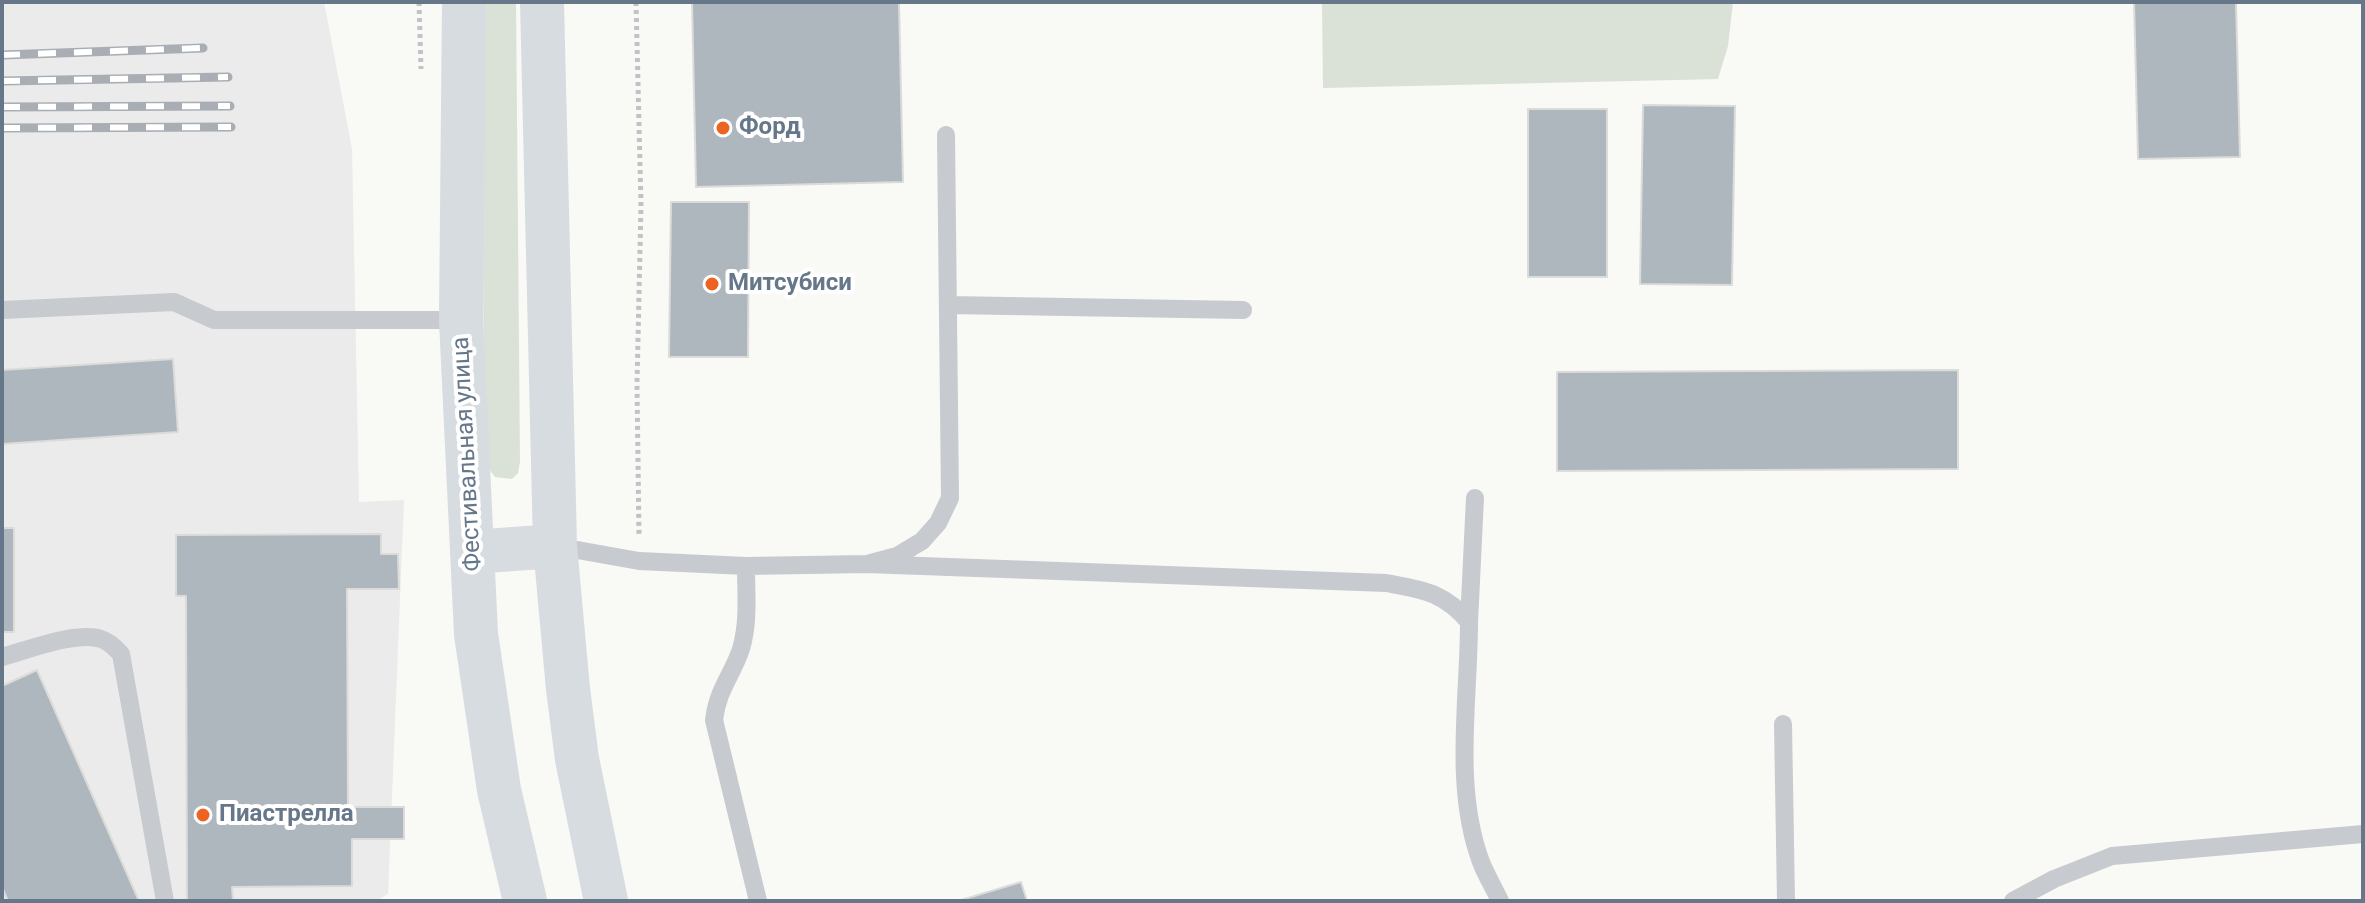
<!DOCTYPE html>
<html>
<head>
<meta charset="utf-8">
<style>
	body { margin:0 }
	#map { position:relative; width:2365px; height:903px; overflow:hidden; background:#f9f9f6; font-family:Roboto,sans-serif }
	canvas { display:block }
	.frame { position:absolute; inset:0; border:4px solid #667789; pointer-events:none }
</style>
</head>
<body>
<div id="map">
<canvas width="2365" height="903"></canvas>
<div class="frame"></div>
</div>
<script>
const ctx = document.querySelector('canvas').getContext('2d');
ctx.lineJoin = 'round';
function fillPath(path, color) { ctx.fillStyle = color; ctx.fill(path, 'evenodd'); }
function trace(path, color, width, dash) { ctx.strokeStyle = color; ctx.lineWidth = width; ctx.lineCap = dash ? 'butt' : 'round'; ctx.setLineDash(dash || []); ctx.stroke(path); }
function drawText(font, color, halo, rows, align = 'center') {
  ctx.font = font + ' Roboto,sans-serif'; ctx.lineWidth = 8; ctx.setLineDash([]); ctx.textBaseline = 'middle'; ctx.strokeStyle = halo; ctx.fillStyle = color; for (const [text, x, y, turn = 0] of rows) {
    ctx.save(); ctx.translate(x, y); ctx.rotate((+turn || 0) * Math.PI / 180); ctx.textAlign = isNaN(turn) ? turn : align; if (halo) ctx.strokeText(text, 0, 0); ctx.fillText(text, 0, 0); ctx.restore();
  }
}
fillPath(new Path2D(`
	M2,2H324L352,149L359,502L404,500L388,894L376,901H2Z`), '#eaebea');
fillPath(new Path2D(`
	M482,2H516L520,462L518,473L512,479L495,477L484,462Z
	M1322,2H1733L1728,46L1718,79L1323,88Z`), '#dae1d7');
const building = new Path2D(`
	M692,2H899L903,182L696,187Z
	M2134,2H2236L2240,157L2138,159Z
	M1643,105L1735,106L1732,285L1640,284Z
	M1528,109H1607V277H1528Z
	M671,202H749L748,357H669Z
	M173,359L178,432L2,444V370Z
	M1958,370V469L1557,471V372Z
	M2,528H14V632H2Z
	M381,534V554H398L399,589H347L348,807H404V839H352V886L232,887L233,901H187L186,596H176V535Z
	M37,670L139,901H8L2,887V686Z
	M1021,882L1027,901H958Z`);
fillPath(building, '#afb7be');
trace(building, '#dbdbd9', 2);
trace(new Path2D(`
	M419,2L421,69
	M636,2L641,205L637,384L639,536`), '#c0c3c5', 5, [4, 4]);
trace(new Path2D(`
	M949,305L1243,310
	M2,310L174,302L214,320H461
	M555,546L639,561L746,566L867,564L897,556L922,541L938,523L950,498L946,135
	M867,564L1386,583C1423,590 1444,592 1469,622C1469,700 1453,787 1481,862C1486,875 1494,888 1500,901
	M746,566C746,594 749,622 741,649C732,676 718,688 714,720L758,901
	M1469,622L1475,498
	M2,657C28,650 76,631 101,639C110,642 115,648 121,654L165,901
	M1783,724L1786,901
	M2013,901L2054,879L2112,856L2363,834`), '#c7cace', 18);
trace(new Path2D(`
	M464,2L461,320L476,634L499,790L525,901
	M542,2L555,546L568,689L577,759L606,901
	M472,552L555,546`), '#d6dce0', 44);
const rail = new Path2D(`
	M2,55L203,48
	M2,81L228,77
	M2,107L230,106
	M2,128L231,127`);
trace(rail, '#a9aeb5', 9);
trace(rail, '#fff', 6, [18]);
for (const [x, y, r, color] of [
	[723,128,8,"#ed6422"],
	[712,284,8,"#ed6422"],
	[203,815,8,"#ed6422"]
]) { const dot = new Path2D(); dot.arc(x, y, r, 0, 2 * Math.PI); ctx.fillStyle = color; ctx.fill(dot); trace(dot, '#fff', 3); }
drawText('bold 24px', '#667789', '#fff', [
	["Форд",739,128],
	["Митсубиси",728,284],
	["Пиастрелла",219,815]
], 'left');
drawText('24px', '#667789', '#fff', [
	["Фестивальная улица",468,454,-93]
]);
</script>
</body>
</html>
